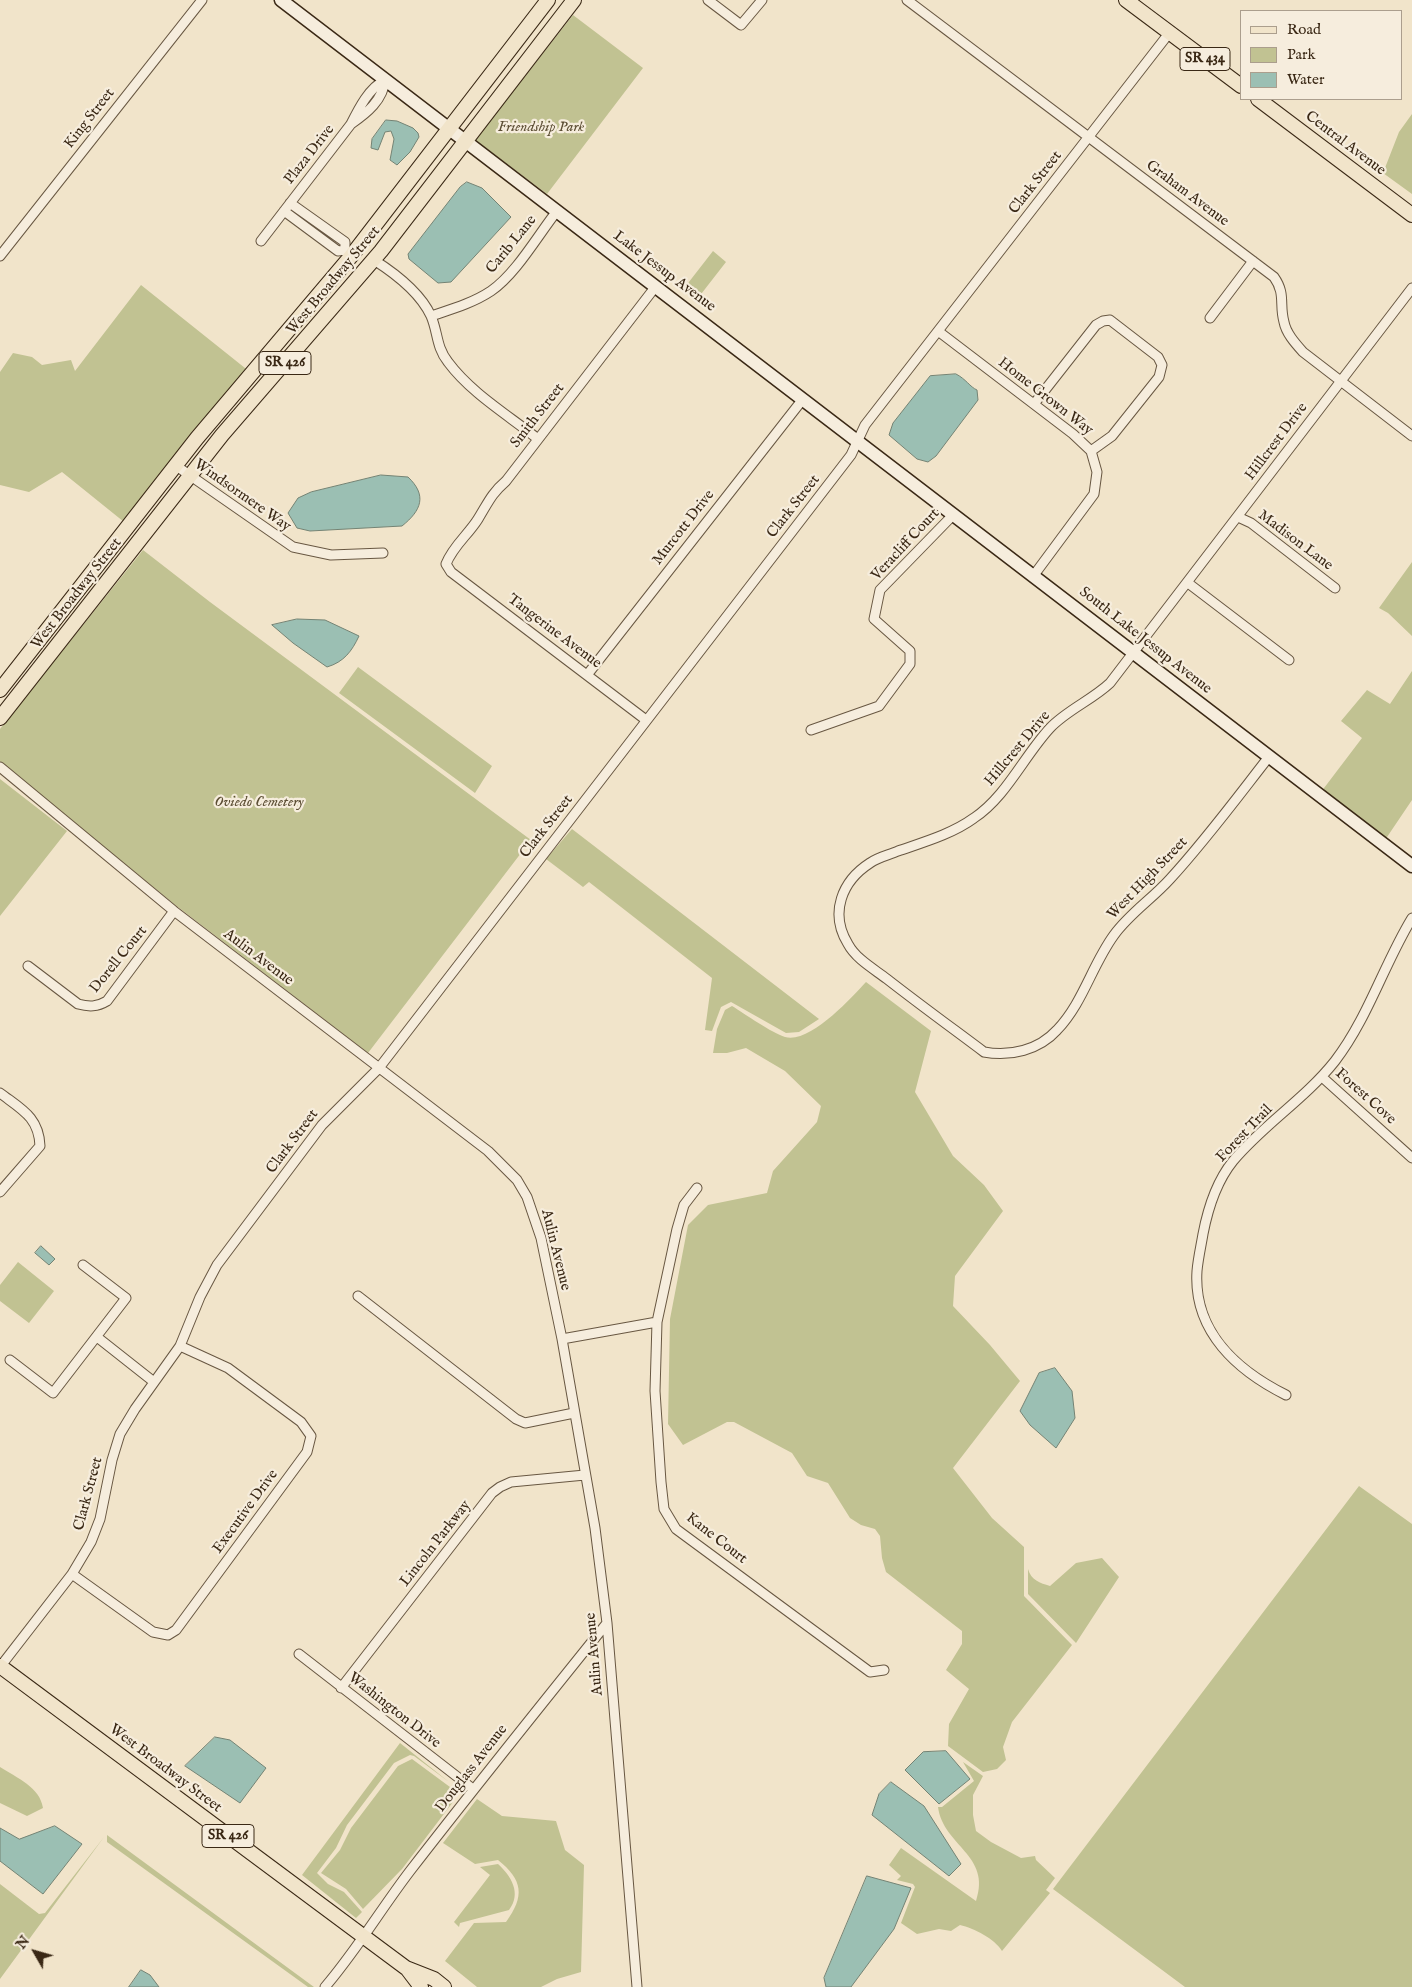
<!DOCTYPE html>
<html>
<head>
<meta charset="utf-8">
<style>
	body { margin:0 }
	#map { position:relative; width:1412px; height:1987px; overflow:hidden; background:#f1e4ca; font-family:"IM FELL English",serif }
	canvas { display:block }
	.legend { position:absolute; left:1240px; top:10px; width:162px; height:90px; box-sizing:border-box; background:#f6eddd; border:1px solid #ab9e8d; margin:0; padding:6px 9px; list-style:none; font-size:15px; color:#3a2815 }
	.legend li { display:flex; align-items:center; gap:10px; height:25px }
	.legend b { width:25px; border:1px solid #ab9e8d }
	.north { position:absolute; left:10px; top:1927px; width:50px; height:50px; -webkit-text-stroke:4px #f6eddd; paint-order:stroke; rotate:308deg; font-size:14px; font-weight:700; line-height:20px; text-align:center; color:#3a2815 }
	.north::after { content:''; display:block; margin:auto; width:18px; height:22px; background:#3a2815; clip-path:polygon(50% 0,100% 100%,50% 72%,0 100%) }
</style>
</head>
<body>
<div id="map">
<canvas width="1412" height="1987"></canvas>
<ul class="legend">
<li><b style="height:6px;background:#f1e4ca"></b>Road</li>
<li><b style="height:14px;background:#c1c292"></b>Park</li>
<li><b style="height:14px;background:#9bbfb3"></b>Water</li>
</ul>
<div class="north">N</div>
</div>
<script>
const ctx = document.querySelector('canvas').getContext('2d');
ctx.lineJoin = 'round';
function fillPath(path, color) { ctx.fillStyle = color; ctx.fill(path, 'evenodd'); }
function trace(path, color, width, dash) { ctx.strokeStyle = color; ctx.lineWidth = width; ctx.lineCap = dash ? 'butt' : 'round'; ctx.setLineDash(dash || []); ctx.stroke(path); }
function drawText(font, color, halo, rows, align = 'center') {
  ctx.font = font + ' "IM FELL English",serif'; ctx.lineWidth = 4.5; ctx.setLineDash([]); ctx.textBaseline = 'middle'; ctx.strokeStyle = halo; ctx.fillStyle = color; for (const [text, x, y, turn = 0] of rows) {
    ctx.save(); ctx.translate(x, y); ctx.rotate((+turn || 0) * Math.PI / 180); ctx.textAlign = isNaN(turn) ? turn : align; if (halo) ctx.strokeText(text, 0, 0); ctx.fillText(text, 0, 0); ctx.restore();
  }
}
fillPath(new Path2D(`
	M573,15L643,68L547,194L475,140Z
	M1412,114V194L1383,173L1399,132Z
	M713,251L726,262L698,298L685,287Z
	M141,285L255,376L134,530L62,472L29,492L0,485V372L13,353L32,357L42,365L71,360L75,371Z
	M143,550L210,602L531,840L368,1053L174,904L0,762V729Z
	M1412,562V636L1388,613L1379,608Z
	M358,667L492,766L475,793L339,693Z
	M1412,671V800L1385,840L1321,792L1362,738L1341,721L1367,690L1390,704Z
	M0,779L67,831L0,916Z
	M572,829L819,1019L799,1032L786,1033L731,1002L721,1007L712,1031L705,1030L712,978L589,882L583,887L546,859Z
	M866,982L931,1031L915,1092L953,1156L984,1185L1003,1211L955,1276L953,1306L990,1345L1020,1381L953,1468L992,1518L1024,1547V1596L1072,1645L1012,1722L1003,1747L1006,1760L997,1769L983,1772L948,1746L949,1724L969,1689L946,1670L962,1644V1631L886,1572L882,1558L880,1536L875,1529L861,1525L850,1518L828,1483L807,1476L792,1453L734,1422H727L683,1445L668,1424L670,1319L688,1225L708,1205L767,1193L773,1171L817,1122L821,1106L785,1071L746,1048L727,1053H713L717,1029L725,1010L732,1006C745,1014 772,1033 785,1037C810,1044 851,998 866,982Z
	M18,1262L54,1291L29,1323L0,1301V1285Z
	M1359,1486L1412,1524V1987H1185L1053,1889Z
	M1102,1558L1119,1577L1076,1643L1028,1594V1569C1031,1580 1040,1583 1050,1586L1076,1563Z
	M400,1743L449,1782L414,1756L410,1755L394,1763L347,1825L336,1848L317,1873L328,1884L344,1892L362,1912L356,1918L302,1875Z
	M412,1759L454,1790L453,1802L402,1869L363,1909L346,1889L321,1873L340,1850L351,1828L398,1766Z
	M963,1762L983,1776L973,1795V1815L976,1831L991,1842L1021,1858L1035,1856L1036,1860L1055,1878L1046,1890L1050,1893L1002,1951C995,1939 974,1928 960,1925L951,1931L939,1929L917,1934L901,1923L915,1887L913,1884L897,1880L901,1876L889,1865L901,1848L976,1901C992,1855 943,1846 938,1807H942L974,1781Z
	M0,1767C17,1778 40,1787 43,1808L27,1816L0,1803Z
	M477,1799L502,1816L556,1821L565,1850L584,1865L581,1972L557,1979L541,1987H477L445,1961L474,1923L506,1922C525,1896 523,1880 498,1860L475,1864L443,1843Z
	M107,1835L314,1987H308L107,1842Z
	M104,1837L0,1979V1884L39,1914L45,1913Z
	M498,1864C511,1876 522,1893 509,1910L460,1923L459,1927L454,1922L490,1875L480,1867Z`), '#c1c292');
const water = new Path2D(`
	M386,120L397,121L413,128L418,133L419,137L410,152L397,165L390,160L394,139L391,131L385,132L378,150L371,148L372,139Z
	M467,182L482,188L511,217L451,282L438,283L409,259L408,254L460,187Z
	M956,374C966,379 970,387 977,390L978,400L936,456L928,462L917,459L889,435L893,423L930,376Z
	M381,475L408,477C427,495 422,510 402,526L310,531L297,528L288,513L298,498L311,492Z
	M297,619L325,620L359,636C352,651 344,662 327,667L293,643L272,625Z
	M41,1246L55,1259L49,1265L35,1253Z
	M1055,1368L1072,1391L1075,1418L1056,1448L1030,1425L1020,1411L1039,1373Z
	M215,1737L230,1740L266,1768L240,1803L185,1766Z
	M946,1751L970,1779L939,1804L905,1770L923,1752Z
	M891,1782L924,1806L961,1864L949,1876L872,1815L879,1794Z
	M55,1826L82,1844L43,1894L0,1861V1828L19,1839Z
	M867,1876L911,1888L894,1929L851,1987H826L824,1978Z
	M141,1970L150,1975L159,1987H129Z`);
fillPath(water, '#9bbfb3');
trace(water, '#748374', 1);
const street = new Path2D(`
	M708,0L741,25L762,0
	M907,0L1274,277C1286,294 1279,304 1284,322C1286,333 1295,343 1303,352L1412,436
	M351,124C367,113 383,100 385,80
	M290,203L345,242V250L352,255
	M284,211L338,251L345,250
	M261,241L351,124C359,108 369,88 385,80
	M0,256L202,0
	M374,260C396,274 420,292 431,316C438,332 436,347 448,362C471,393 508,415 538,439
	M431,316C452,309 473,303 491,291C516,274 538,235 557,211
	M1210,318L1253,261
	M938,331L1073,434L1091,451L1097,472L1094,494L1034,575
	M1034,404L1096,325L1103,321L1110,320L1158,357L1162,365L1159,377L1112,436L1091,451
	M175,465L293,547L331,555L383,553
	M1238,517L1251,523L1335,588
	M1188,583L1289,660
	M587,675L803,399
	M646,720L451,572L446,564C453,546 468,535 478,519C488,503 491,494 506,481L656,286
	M811,730L879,706L910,664V651L874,619L880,590L954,514
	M1268,758C1236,799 1205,841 1170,879C1152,899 1130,913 1114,935C1092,965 1083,1003 1057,1030C1039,1050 1010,1057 984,1052C952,1028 919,1004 887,979C874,969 856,959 848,944C829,913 842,881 870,863C878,857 889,855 898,851C924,842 952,834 974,818C1006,797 1024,756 1050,728C1067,710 1092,700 1110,683L1412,288
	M0,767L174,911L488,1151L517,1180L527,1197L541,1238L562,1339L595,1528L607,1623L637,1987
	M28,966L78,1004C89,1007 97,1007 107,1001L174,911
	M1322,1077L1412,1158
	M0,1093C21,1109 39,1117 40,1146L0,1192
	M697,1188L684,1205L677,1229L657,1322L655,1391L661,1482L664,1509L676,1529L870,1672L884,1670
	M358,1296L516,1419L525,1423L574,1413
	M97,1337L154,1382
	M562,1339L657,1322
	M10,1360L53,1393L126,1298L83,1265
	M1286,1395C1238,1371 1193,1332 1197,1271C1198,1259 1201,1246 1203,1234C1208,1208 1216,1182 1233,1161C1264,1124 1305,1099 1335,1061C1368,1018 1384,964 1412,918
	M72,1574L153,1632L168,1635L176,1630L307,1452L311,1436L301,1422L228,1368L180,1346
	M299,1654L473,1789
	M0,1667L72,1574L91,1542L100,1519L112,1460L120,1434L135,1409L180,1346L200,1297L217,1265L322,1125L379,1068L851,455L865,425L1170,32
	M341,1688L492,1493L500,1487L511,1482L585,1475
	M325,1987C356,1951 381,1909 410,1871C475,1787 541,1705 607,1623`);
const secondary = new Path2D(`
	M281,0L1412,866`);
const primary = new Path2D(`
	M1126,0L1241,86
	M1258,99L1412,215
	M0,690L197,438L352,255L548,0
	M0,718L222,435L381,251L574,0
	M0,1666L406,1968L434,1979L444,1987
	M408,1970L421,1987`);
trace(street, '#685742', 11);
trace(secondary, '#3a2815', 15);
trace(primary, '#3a2815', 16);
trace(street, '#f6eddd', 9);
trace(secondary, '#f6eddd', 12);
trace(primary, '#f1e4ca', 14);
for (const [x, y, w] of [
	[1205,59,50],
	[285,363,52],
	[228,1836,52]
]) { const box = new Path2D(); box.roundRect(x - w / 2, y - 11.5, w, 23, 4); ctx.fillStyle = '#f6eddd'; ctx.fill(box); trace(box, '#3a2815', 1); }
drawText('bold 14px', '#3a2815', null, [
	["SR 434",1205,59],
	["SR 426",285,363],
	["SR 426",228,1836]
]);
drawText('15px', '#3a2815', '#f6eddd', [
	["King Street",90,119,-52],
	["Central Avenue",1345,144,37],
	["Plaza Drive",310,155,-52],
	["Clark Street",1036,183,-52],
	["Graham Avenue",1187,194,37],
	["Carib Lane",512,245,-51],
	["Lake Jessup Avenue",664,272,37],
	["West Broadway Street",334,281,-50],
	["Home Grown Way",1045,397,38],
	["Smith Street",538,416,-52],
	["Hillcrest Drive",1277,442,-53],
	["Windsormere Way",242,496,35],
	["Clark Street",794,507,-52],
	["Murcott Drive",684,528,-52],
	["Madison Lane",1295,541,37],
	["Veracliff Court",906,545,-47],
	["West Broadway Street",77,594,-52],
	["Tangerine Avenue",554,632,37],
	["South Lake Jessup Avenue",1145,641,38],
	["Hillcrest Drive",1018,749,-50],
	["Clark Street",547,827,-52],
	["West High Street",1148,879,-46],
	["Aulin Avenue",258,958,37],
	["Dorell Court",119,960,-51],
	["Forest Cove",1365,1097,42],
	["Forest Trail",1245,1134,-46],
	["Clark Street",293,1142,-53],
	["Aulin Avenue",555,1250,76],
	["Clark Street",89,1494,-75],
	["Executive Drive",246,1512,-54],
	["Kane Court",716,1539,38],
	["Lincoln Parkway",436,1544,-52],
	["Aulin Avenue",595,1654,-95],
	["Washington Drive",394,1711,38],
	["West Broadway Street",165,1769,37],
	["Douglass Avenue",472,1769,-52]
]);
drawText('italic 15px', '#5c4e34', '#f6eddd', [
	["Friendship Park",541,128],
	["Oviedo Cemetery",259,803]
]);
</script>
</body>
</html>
